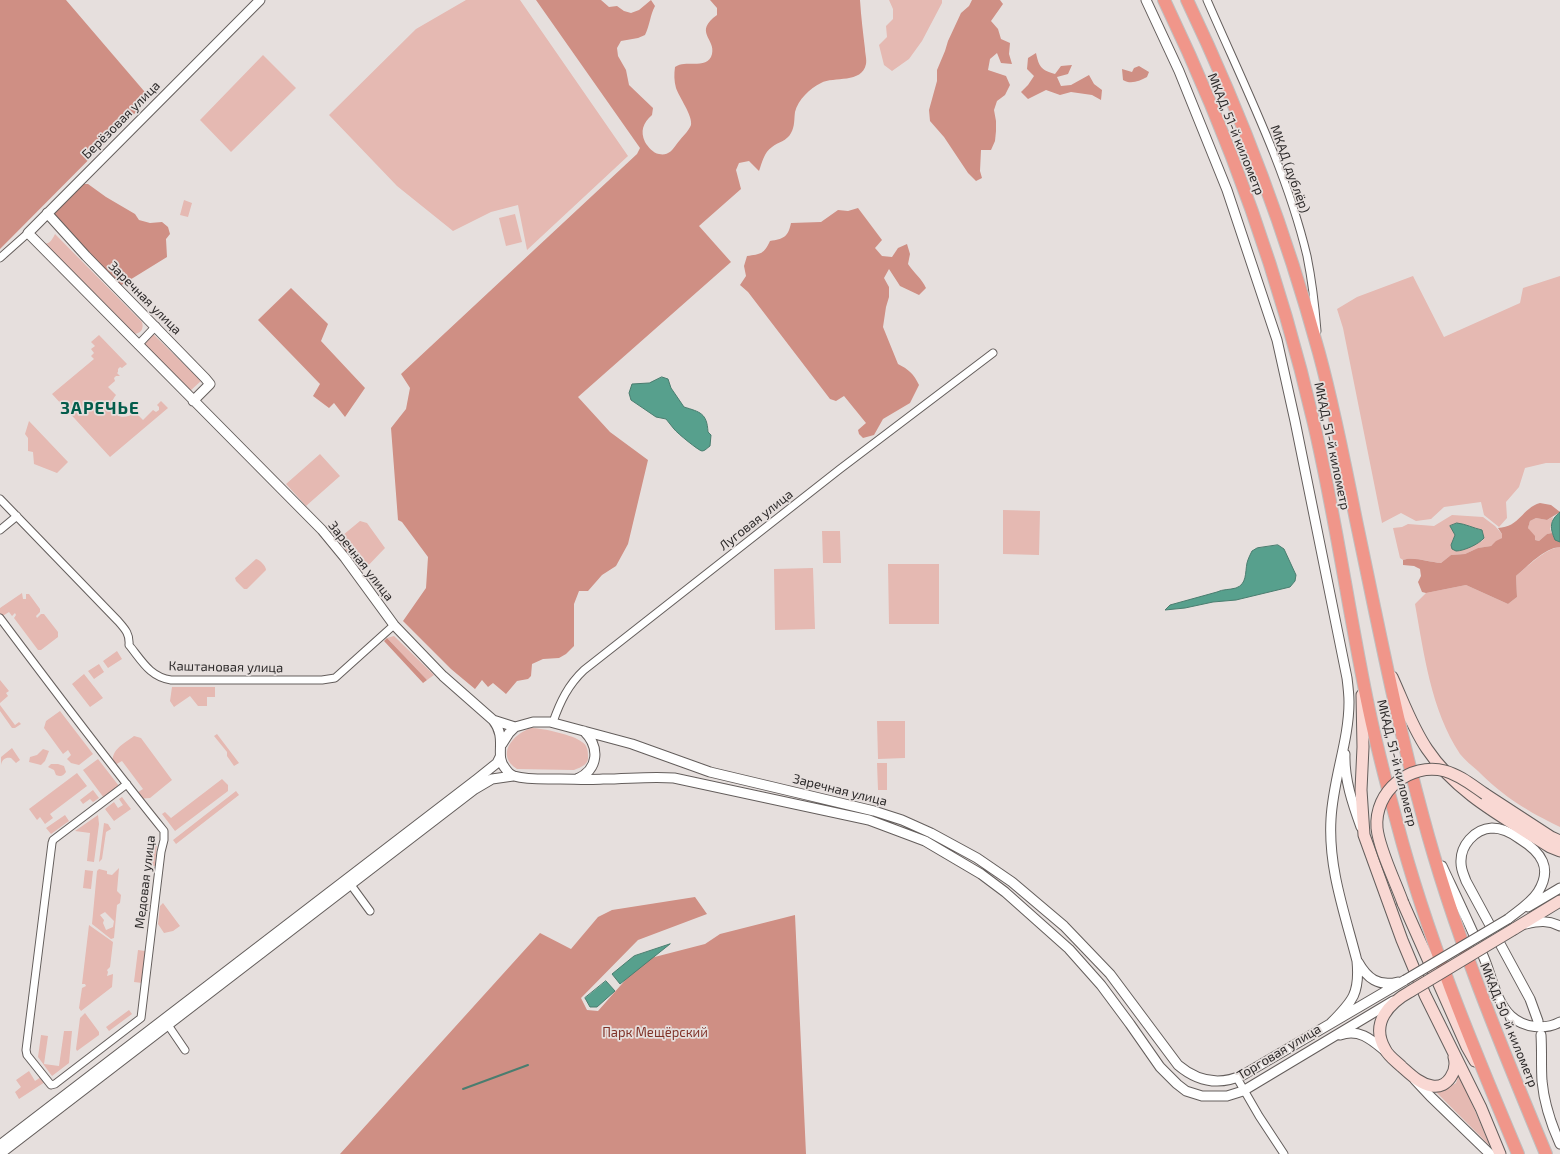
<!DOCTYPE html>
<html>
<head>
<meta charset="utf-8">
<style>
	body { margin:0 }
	canvas { display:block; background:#e6dfdd }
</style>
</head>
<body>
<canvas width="1560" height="1154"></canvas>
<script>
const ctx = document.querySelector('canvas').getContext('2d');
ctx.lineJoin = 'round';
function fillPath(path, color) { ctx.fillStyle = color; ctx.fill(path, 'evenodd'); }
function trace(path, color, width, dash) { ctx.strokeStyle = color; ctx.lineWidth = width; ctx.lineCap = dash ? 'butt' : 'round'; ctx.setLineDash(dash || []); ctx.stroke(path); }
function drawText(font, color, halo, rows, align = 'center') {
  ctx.font = font + ' "Exo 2",sans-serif'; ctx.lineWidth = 3.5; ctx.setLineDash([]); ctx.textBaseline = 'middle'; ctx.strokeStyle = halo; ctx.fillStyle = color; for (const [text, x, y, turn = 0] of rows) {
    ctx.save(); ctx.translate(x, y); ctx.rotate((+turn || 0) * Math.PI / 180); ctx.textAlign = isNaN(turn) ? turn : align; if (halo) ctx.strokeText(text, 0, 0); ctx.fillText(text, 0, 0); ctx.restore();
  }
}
fillPath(new Path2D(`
	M466,0H520L628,156L527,250L518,205L491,212L453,231L397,186L329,115L416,29Z
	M889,0H942V3L922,41L909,59L892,71L884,65L879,45L887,37L886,26L893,19V9Z
	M263,55L296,88L231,152L200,120Z
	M184,200L192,203L188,217L180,215Z
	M515,214L522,242L506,246L499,218Z
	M55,234L142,322C144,329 141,334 133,334L43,244C50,244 52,240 55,234Z
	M1413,276L1444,337L1520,303L1523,288L1560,276V463H1546L1525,468L1519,487L1506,502L1507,518L1499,527L1484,515L1481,502L1444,507L1431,519L1416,521L1401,513L1382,523L1343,328L1337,309L1357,297Z
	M152,333L201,381L190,391L142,344Z
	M99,335L127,364L122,368L120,367L118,369V372L117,373L120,376H116L114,378L115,381L108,387L116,395C104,409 120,425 135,412L143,420L153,410L156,412L159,410V407L157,405L161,401L168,408L110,457L52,394L94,359L91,356L94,353L91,349L95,346L91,342Z
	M29,421L68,462L57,473L34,464L33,452L28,451V438L25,434Z
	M320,454L340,476L306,506L286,484Z
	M1003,510L1040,511L1039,555L1003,554Z
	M1452,515L1483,517L1495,526L1502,534V538L1491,546L1478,548L1465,554L1451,555L1441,563C1430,562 1413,556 1403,560L1400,558L1393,528L1402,527L1408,524L1434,526ZM1472,528L1482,530L1484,538L1482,541L1459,551L1451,545L1455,535L1453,532Z
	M1553,517L1550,529L1552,533L1547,534L1539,541L1535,540L1528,528L1530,521L1536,518L1547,520Z
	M360,521L367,523L385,548L362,572L337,540Z
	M822,531H840L841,563H823Z
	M1560,547V827C1527,811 1504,797 1478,771C1472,766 1465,760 1460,754C1431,710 1424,654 1415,604L1426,593L1466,585L1508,604L1517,597L1516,576C1527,567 1546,548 1560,547Z
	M256,559C260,560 266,566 266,570L247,589H244L236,581L235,578Z
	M888,564H939V624H889Z
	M813,568L815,629L775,630L774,569Z
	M22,593L23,599H26V594H29L40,609V612L36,616L37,618L41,614H44L58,632V637L41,650H38L14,618L16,615L15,613L12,616L9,612L1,617L0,615V608Z
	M394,636L434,675L427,680L387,638Z
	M117,651L122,659L108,668L103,661Z
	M99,664L104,672L94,679L88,671Z
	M84,674L103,698L90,707L72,684Z
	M0,680L9,691L6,693L8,696L0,703Z
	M172,687H215V697H207V706H198L190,696L174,707L170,701Z
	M0,705L15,725L19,722L21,724L15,728H12L0,711Z
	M60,711L93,754L79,765L71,763L67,759L71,755L68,750L63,754L44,728L46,721Z
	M877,721H905V758L878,759Z
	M531,728C542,728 574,735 582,742C587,745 588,750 588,756C589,764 582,767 574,770L517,769C495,755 513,734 531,728Z
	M217,734L239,763L234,766L227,756V752L214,736Z
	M134,736L141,738L172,780L150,798L138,799L135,794L143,789L122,761L113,766C110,750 122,745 134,736Z
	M12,748L20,760L16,763L11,758C6,757 2,759 1,765V757Z
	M43,749L49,751L45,761L41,765L29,762L30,757L37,755Z
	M98,759L119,786L104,798L83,770Z
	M877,763H887V790H878Z
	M51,764H58L64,766L66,772C63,776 61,777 56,775L54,770L48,767Z
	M77,773L87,786L50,814L53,818L45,824L40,817L37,820L29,809Z
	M222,779L228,785V791L175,831L162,814L165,812L171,818Z
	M93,790L99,798L93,802L90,799L83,804L80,800Z
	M236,791L239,795L176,844L173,840Z
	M122,797L131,809L114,821L105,809L114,802L118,808L123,805L119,799Z
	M65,815L69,821L51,834L46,828Z
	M98,815L99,824L94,862L87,861L90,833L75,831Z
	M104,823L108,824L111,829L106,832L102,859L99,862Z
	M152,842L157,843L155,866L149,865Z
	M119,868L117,891L121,895L120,903L117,905L114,938L111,939L92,924L97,871L99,869L107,871V874L112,875ZM105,912L114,921L113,927L106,930L103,923L104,920L100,915Z
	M85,870L93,871L91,889L83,888Z
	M163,903L180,926L173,931L164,933L158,924L160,906Z
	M89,925L113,942L110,967L107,970L108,972L107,976L113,974L112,987L81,1011L79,1008L82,988L86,986L85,984H82Z
	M138,950L145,951L142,983L134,982Z
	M129,1010L132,1014L109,1031L106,1027Z
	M85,1013L99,1032V1035L77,1051L76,1049L80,1018Z
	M64,1031H72L69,1063L52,1076L38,1057L41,1035L48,1036L44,1064L59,1066Z
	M29,1071L35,1081L41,1077L45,1082L19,1099L15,1092L21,1087L16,1080Z
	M1459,1074L1490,1146L1435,1091L1448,1088L1456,1083Z`), '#e5b9b2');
fillPath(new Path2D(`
	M0,0H66L150,98L0,249Z
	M536,0H601L609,7L617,6L624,11L631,13L639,10L651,0L655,6C650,15 650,25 645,35L638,38L621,41L617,48L618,56L626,70L629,85L653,108L652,115C643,123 640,131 645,142C648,147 653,153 659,154C667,156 672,151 676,145C680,139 689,131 691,125C693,116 679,97 676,88C674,81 674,74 675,67C678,65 681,64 684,64C694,63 709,67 712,54C716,39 693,32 717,15V8L710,0H860C861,16 863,33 865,49C865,53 867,60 866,64C862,84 834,76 821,83C810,88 798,100 795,112C794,119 795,126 791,133C787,141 778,142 772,147C764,152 762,163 759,171L749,161L739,163L736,170L741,189L699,226L731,262L578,397L610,432L648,460L628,544L616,566L602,575L588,591H579L574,604V646L566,654L559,658L543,659L532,664L531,676L528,679L517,681L506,694L493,683L488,687L482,680L475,689L451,669L403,621L426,588L428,557L402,522L398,520L391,428L406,409L410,388L401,374L637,154L640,148Z
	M972,0H1000L1003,4L991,21L998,29L1001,39L1010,43L1009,54L1012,64L1001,63L997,53L990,59L988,70L1006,76L1010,85L1005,95L997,101L994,110L996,121V131L995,141L991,150H981L980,171L982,178L976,181L968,173L944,137L930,121L929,110L937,81V70L945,51L948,41L961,13L969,6Z
	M1036,53C1039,67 1041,70 1055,74L1061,66L1072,65L1068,74L1057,77L1061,86L1071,85L1089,75L1094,84L1102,90L1101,100L1092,95L1071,92L1060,95L1046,90L1028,99L1021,92L1028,85L1034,76L1027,69L1028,58Z
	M1139,66L1149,72L1147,77C1139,81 1131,85 1123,80L1122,69L1132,72L1134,68Z
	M83,184H88L106,197L135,214L139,220L150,223L162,222L168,227L170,234L166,239L167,257L120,286L50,216Z
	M858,208L882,240L875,248L882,256L892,257L898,248L907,244L910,254L908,264C914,273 922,279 926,288L919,295L900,286L889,269L884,278L889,287V297L886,307L883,327L898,364C908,369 914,374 919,385L910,403L883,419L874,435L863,438L859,434L858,430L866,423L844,396L836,401L830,399L748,292L740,285L746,276L744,266L747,256C761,254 764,254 770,241C784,239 788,237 791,223L821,222L838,210L848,211Z
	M291,288L328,324L321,341L365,388L345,417L334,403L329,408L313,396L320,384L258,320Z
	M1540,503L1551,505L1560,512L1547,520L1536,518L1530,521L1528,528L1535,536V540L1539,541L1547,534L1552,533L1555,540L1560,542V547C1544,548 1528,566 1516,576L1517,597L1508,604L1466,585L1426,593L1422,592L1418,582L1421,576L1420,569L1414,566L1403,565V560C1413,556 1429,562 1441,563L1451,555L1465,554L1478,548L1491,546L1496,541L1502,538V534L1498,528C1520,527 1522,508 1540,503Z
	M387,638L427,680L423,683L384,641Z
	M695,897L707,914L638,940L581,998L587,1010L598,1011L643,960L705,944L720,934L795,915L806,1154H340L540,933L571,949L598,917L612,910Z`), '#cf8f84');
const water = new Path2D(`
	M662,377L668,379L671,388L684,407C700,412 707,413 708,432L711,435L710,446C707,448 705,451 702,451C699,451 677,433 674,429C671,426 669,422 666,419L656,417L631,400L629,393L632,384L649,383Z
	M1560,512V542L1555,540C1550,528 1549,521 1560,512Z
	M1457,523C1466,524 1473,528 1482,530L1484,538C1479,544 1464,551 1456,551L1452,549L1451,545L1455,535L1450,526Z
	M1278,545L1284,549L1296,575L1295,581L1290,587L1236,600L1213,602L1185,608L1165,610L1170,605L1217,592C1223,589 1229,590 1236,588C1247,584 1245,573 1247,563C1248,559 1250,555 1252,551L1257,548Z
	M670,944L620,984L612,974L634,956Z
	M606,981L615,991L597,1007H590L585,998Z`);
fillPath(water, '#57a08d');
trace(water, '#4a7d6f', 1);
trace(new Path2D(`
	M463,1089L528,1065`), '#4a7d6f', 2);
const minor = new Path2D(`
	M1207,0C1243,83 1286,168 1307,256C1312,281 1315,306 1317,331
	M0,258L28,233
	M138,345L156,326
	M0,499L118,621C125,629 130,634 129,645C142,661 150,677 171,680H322L335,678L394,625
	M0,530L17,516
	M0,618C54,690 108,762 164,831V840L161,852L141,1018L55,1084L51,1085L27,1055L26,1050L52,843L53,840L127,784
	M553,722C560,702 568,685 584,670L840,469L993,353
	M351,885L370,911
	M168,1025L185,1050
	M1237,1078L1259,1116L1284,1154`);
const tertiary = new Path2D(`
	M260,0L28,233L322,530L345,558L394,625L443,676L493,720C508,739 494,755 505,768C507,771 511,775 514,776C528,780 545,779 560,779C574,779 589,780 603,779C627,779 650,776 674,778L869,820L925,841L981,874L1005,892L1069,949L1101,985L1130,1024L1160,1067L1177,1084L1186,1091L1202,1096H1227L1243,1091L1393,1001
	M1146,0L1179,71L1227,190L1277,340L1295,421L1347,678C1348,686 1349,694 1349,702C1349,741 1333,779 1331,819C1328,868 1345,914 1357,961C1360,993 1353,1001 1331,1023
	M47,213L86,256L205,378L210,384L193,401
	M493,720L515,727
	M502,744L509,733L515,727L533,722H550L632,744L710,772L874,811L902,820L931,833L977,858L1012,882L1064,926L1110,974L1178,1065C1198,1082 1219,1086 1243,1075L1405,980
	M1345,754C1344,779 1353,805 1361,827
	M577,779C599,769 600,747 584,731
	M1442,866C1456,896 1471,927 1484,958C1492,977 1496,1002 1511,1016C1524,1028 1545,1030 1560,1022
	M1528,907L1560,888
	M1508,919C1518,911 1531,903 1538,892C1553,868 1541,852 1520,839C1512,833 1503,828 1492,828C1474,829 1460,846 1461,863C1461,870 1464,875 1466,881L1530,999L1538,1021
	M1526,924C1539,921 1548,920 1560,926
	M1358,962C1367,978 1378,987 1398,982
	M1340,1035C1359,1028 1372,1040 1385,1051
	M1541,1035C1542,1050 1541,1066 1542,1081C1544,1103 1551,1124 1560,1144
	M1415,1080L1430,1096L1490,1154
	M0,1145L477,779L497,763L500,757
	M0,1154L475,789L492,779L513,776`);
const secondary = new Path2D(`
	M1392,677C1403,701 1412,727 1427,749C1457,794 1505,818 1550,847L1560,851
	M1362,695L1363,747L1361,790L1364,835L1402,940L1425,995L1481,1108L1500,1154
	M1485,794L1551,837L1560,841
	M1403,903L1467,1047L1475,1061
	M1514,929L1560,901
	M1411,991C1389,1003 1370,1023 1385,1049C1388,1056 1397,1062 1402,1067C1411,1075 1420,1084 1432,1086C1448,1089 1458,1070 1454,1057`);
const trunk = new Path2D(`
	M1164,0C1229,135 1280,277 1314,424C1336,518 1349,615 1369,710C1377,748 1387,786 1397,823C1427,937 1472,1045 1518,1154
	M1187,0C1241,113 1286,232 1319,353C1334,408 1345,464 1356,520C1377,619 1396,719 1423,817C1454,933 1500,1043 1546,1154`);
trace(minor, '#645e5c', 9);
trace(tertiary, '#645e5c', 11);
trace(secondary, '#645e5c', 13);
trace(trunk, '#c0bfbf', 14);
trace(minor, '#fff', 7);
trace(tertiary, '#fff', 9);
trace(secondary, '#f9d8d3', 11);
trace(trunk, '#f0968a', 12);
const tertiaryBridge = new Path2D(`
	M1405,980L1508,919`);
const secondaryBridge = new Path2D(`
	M1403,903C1396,883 1379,849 1377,828C1374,791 1410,762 1445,771C1460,775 1473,786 1485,794
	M1411,991L1514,929`);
trace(tertiaryBridge, '#645e5c', 11, []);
trace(secondaryBridge, '#645e5c', 13, []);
trace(tertiaryBridge, '#fff', 9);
trace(secondaryBridge, '#f9d8d3', 11);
drawText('13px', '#2d2a2a', '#e6dfdd', [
	["Берёзовая улица",121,120,-45],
	["МКАД, 51-й километр",1236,134,68],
	["МКАД (дублёр)",1290,169,70],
	["Заречная улица",145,298,45],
	["МКАД, 51-й километр",1332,446,78],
	["Луговая улица",756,520,-38],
	["Заречная улица",361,561,52],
	["Каштановая улица",226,667,1],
	["МКАД, 51-й километр",1397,763,76],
	["Заречная улица",840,790,14],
	["Медовая улица",145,882,-83],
	["МКАД, 50-й километр",1509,1025,68],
	["Торговая улица",1279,1052,-31]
]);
drawText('13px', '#7f3127', '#e6dfdd', [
	["Парк Мещёрский",655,1033]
]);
ctx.letterSpacing = '1px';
drawText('bold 17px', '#025c4b', '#e6dfdd', [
	["ЗАРЕЧЬЕ",100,408]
]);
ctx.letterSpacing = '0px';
</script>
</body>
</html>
